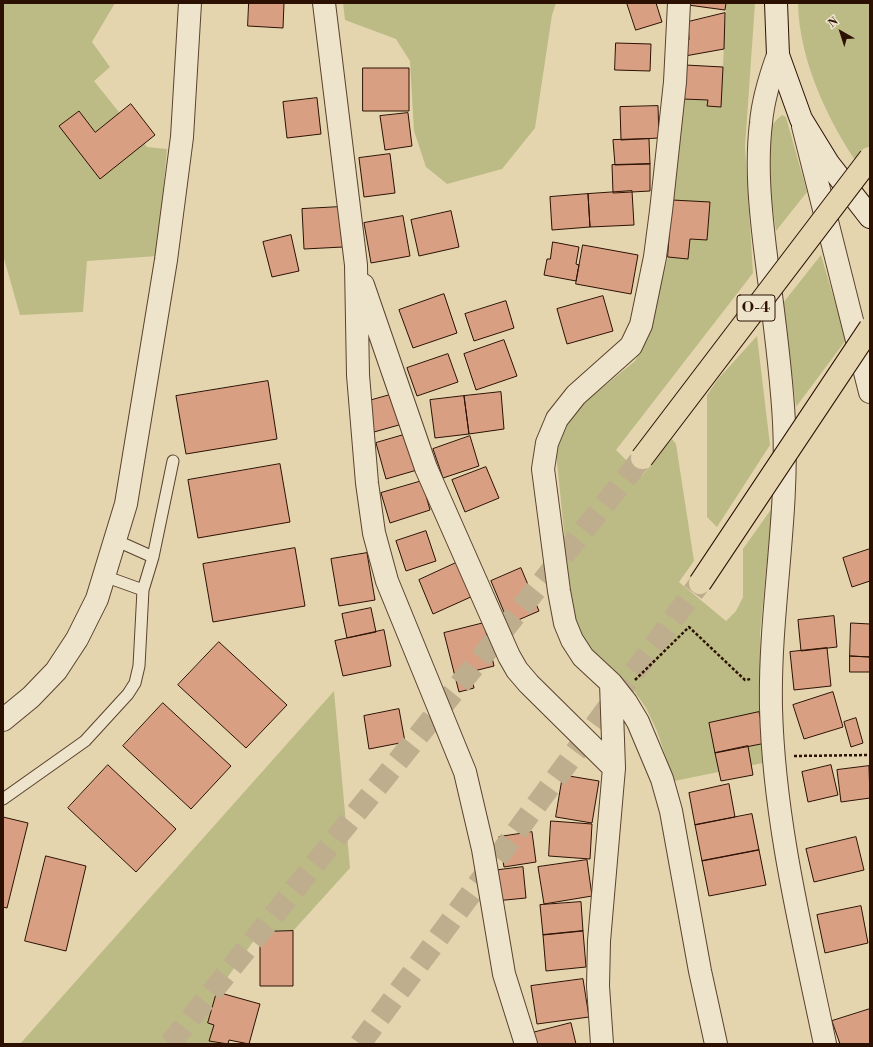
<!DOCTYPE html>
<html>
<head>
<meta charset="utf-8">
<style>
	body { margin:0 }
	#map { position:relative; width:873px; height:1047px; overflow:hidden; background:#e4d5af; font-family:"Libre Bodoni",serif }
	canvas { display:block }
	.frame { position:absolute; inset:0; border:4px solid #2c1103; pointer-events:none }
	.north { position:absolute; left:821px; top:12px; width:40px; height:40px; -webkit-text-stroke:3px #ede4cb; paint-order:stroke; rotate:321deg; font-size:11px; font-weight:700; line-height:16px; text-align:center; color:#2c1103 }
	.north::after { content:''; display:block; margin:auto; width:14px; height:18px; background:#2c1103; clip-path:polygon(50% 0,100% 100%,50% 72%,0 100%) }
</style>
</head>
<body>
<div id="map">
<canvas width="873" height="1047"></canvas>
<div class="frame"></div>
<div class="north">N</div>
</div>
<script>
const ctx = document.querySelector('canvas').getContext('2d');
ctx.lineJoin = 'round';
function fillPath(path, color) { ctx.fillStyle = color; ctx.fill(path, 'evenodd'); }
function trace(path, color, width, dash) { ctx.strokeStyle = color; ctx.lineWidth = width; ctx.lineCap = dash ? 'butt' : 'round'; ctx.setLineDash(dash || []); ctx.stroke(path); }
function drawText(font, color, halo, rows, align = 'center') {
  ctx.font = font + ' "Libre Bodoni",serif'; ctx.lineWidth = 3; ctx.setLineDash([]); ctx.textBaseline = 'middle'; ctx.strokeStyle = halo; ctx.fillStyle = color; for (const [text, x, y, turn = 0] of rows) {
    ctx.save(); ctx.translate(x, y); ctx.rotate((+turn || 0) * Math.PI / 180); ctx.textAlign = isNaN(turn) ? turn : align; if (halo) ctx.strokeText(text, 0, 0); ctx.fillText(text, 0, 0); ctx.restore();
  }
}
fillPath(new Path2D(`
	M3,3H115L92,42L110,67L94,81L147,147L167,149L157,256L87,261L83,312L20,315L3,255Z
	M343,3H556L552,15L535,128L502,169L447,184L426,167L414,131L410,61L396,39L345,20Z
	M726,3H755L745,147L753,273L616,450L642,476L672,439L676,444L694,561L679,582L726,621L736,611L743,597V549L772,508L760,634L763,763L674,781L657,731L646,708L630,685L597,659L582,641L575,623L571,600L556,453L558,440L575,410L635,361L643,347L668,257L688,259L690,239L707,240L710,203L672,200L683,99L708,100V106L721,107Z
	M798,3H870V181C833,133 799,64 798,3Z
	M782,115L786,117L807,192L776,231C773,205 762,150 772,126C774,122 778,118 782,115Z
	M821,255L846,340L796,407L783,303Z
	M757,336L770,445L717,527L707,517V395L718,379Z
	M334,691L350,868L293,931L260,932L217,992L214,1025L209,1041L221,1044H20Z`), '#bcbb85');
const building = new Path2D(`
	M249,3H284L283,28L248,26Z
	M627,3H656L662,22L636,30Z
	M689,3H726L725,10L688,5Z
	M725,13L724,49L685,56V42L689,40L688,22Z
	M616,43L651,44L650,71L615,70Z
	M685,65L723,67L721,107L707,106L708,100L683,99Z
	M363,68H409V111H363Z
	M317,98L321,134L287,138L283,102Z
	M131,104L155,135L100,179L59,126L79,111L95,132Z
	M658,106L659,138L621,140L620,107Z
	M408,113L412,146L385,150L380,116Z
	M649,139L650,164L615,165L613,140Z
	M390,154L395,193L364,197L359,158Z
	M650,164V191L613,193L612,165Z
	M632,191L634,225L590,227L588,194Z
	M588,194L590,227L552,230L550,197Z
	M672,200L710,202L707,240L690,239L688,259L668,257Z
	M340,207L343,247L304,249L302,209Z
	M451,211L459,247L419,256L411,220Z
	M403,216L410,256L371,263L364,223Z
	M291,235L299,271L272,277L263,242Z
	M553,242L579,247L576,264L579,265L576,281L544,275L547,259H550Z
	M583,245L638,255L631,294L576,284Z
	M444,294L457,333L413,348L399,310Z
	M603,296L613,331L567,344L557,309Z
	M506,301L514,328L474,341L465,314Z
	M504,340L517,376L476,390L464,354Z
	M448,354L458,382L417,396L407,368Z
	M268,381L277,439L186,454L176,396Z
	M501,392L504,429L469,434L464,396Z
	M397,393L406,423L374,432L365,402Z
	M464,396L469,434L435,438L430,400Z
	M407,434L417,470L386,479L376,443Z
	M470,436L479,466L443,478L433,449Z
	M280,464L290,522L198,538L188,480Z
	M486,467L499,498L465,512L452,480Z
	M422,481L430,510L390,523L381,493Z
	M426,531L436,561L406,571L396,541Z
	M295,548L305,606L213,622L203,564Z
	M870,549V581L852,587L843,558Z
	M367,553L375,600L339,606L331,559Z
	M458,562L473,596L433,614L419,580Z
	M521,568L539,611L509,624L491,581Z
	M371,608L376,632L347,638L342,614Z
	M834,616L837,647L801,651L798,620Z
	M484,623L494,666L470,672L474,688L459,692L444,633Z
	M851,623L870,624V657L850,656Z
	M384,630L391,666L343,676L335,641Z
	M219,642L287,705L246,748L178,685Z
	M827,648L831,686L794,690L790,652Z
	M850,656L870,657V672H850Z
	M833,692L843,727L804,739L793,705Z
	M163,703L231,766L191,809L123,746Z
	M399,709L405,742L369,749L364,716Z
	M759,712L766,743L715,753L709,723Z
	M856,718L863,743L851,747L844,722Z
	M748,746L753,775L721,781L715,753Z
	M108,765L176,829L136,872L68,808Z
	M831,765L838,795L808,802L802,772Z
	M869,766L870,798L841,802L837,770Z
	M563,775L599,781L592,823L556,817Z
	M729,784L735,817L695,825L689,793Z
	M752,814L759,850L702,861L695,825Z
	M3,817L28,823L7,908L3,907Z
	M551,821L592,824L590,859L549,856Z
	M532,832L536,862L504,867L499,837Z
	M856,837L864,870L814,882L806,849Z
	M759,850L766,885L709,896L702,861Z
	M46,856L86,866L66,951L25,941Z
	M587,860L592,896L544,904L538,867Z
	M523,867L526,898L495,901L491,871Z
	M581,902L583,931L543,935L540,905Z
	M861,906L868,943L825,953L817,915Z
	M293,931V986H260V932Z
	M583,931L586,967L546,971L543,935Z
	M583,979L589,1017L537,1024L531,986Z
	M217,992L260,1004L249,1044L229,1040L228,1044L209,1041L214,1025L208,1023Z
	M870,1009V1044H840L832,1021Z
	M571,1023L576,1044H530L528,1034Z`);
fillPath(building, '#d89f82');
trace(building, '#2c1103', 1);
trace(new Path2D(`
	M170,1044L642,458
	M360,1044L700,583`), '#bfae8d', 22, [22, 11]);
const lane = new Path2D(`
	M115,540L153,557
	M104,576L143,590
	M3,799L85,741L128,694L135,683L139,666L143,590L153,557L173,461`);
const street = new Path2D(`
	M324,3L356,265L358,375L367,483L374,533L387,581L465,772L483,849L504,974L526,1044
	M679,3L675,82L661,211L655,257L641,325L631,346L576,395L557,419L547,443L543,469L559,591L565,623L572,640L583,657L611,683L626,702L638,722L662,779L671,811L700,971L716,1044
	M778,55C770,77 763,99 761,123C756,164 760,206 765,248C772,305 781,364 784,422C789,518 769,612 771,708C774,822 802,933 825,1044
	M803,126L870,392
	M363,285L426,468L509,656L517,670L529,684L614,768
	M3,720L31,697L56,671L77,639L97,599L126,504L166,260L182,137L190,3
	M602,1044L598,986L599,941L614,768L611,683`);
const secondary = new Path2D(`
	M776,3L778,55L801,119L828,163L870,217`);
trace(lane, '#5a422e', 13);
trace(street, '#5a422e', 24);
trace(secondary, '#2c1103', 24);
trace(new Path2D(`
	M635,680L689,627L745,680L751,679
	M794,756L870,755`), '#2c1103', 2.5, [3, 2]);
trace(lane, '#ede4cb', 11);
trace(street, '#ede4cb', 22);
trace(secondary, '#ede4cb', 22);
const highwayBridge = new Path2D(`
	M642,458L870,158
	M700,583L870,328`);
trace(highwayBridge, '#2c1103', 24, []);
trace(highwayBridge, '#e4d5af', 22);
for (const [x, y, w] of [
	[756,308,38]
]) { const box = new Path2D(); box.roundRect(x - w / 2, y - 13, w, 26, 3); ctx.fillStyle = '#ede4cb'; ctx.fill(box); trace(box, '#2c1103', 1); }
drawText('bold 15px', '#2c1103', null, [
	["O-4",756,308]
]);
</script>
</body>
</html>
